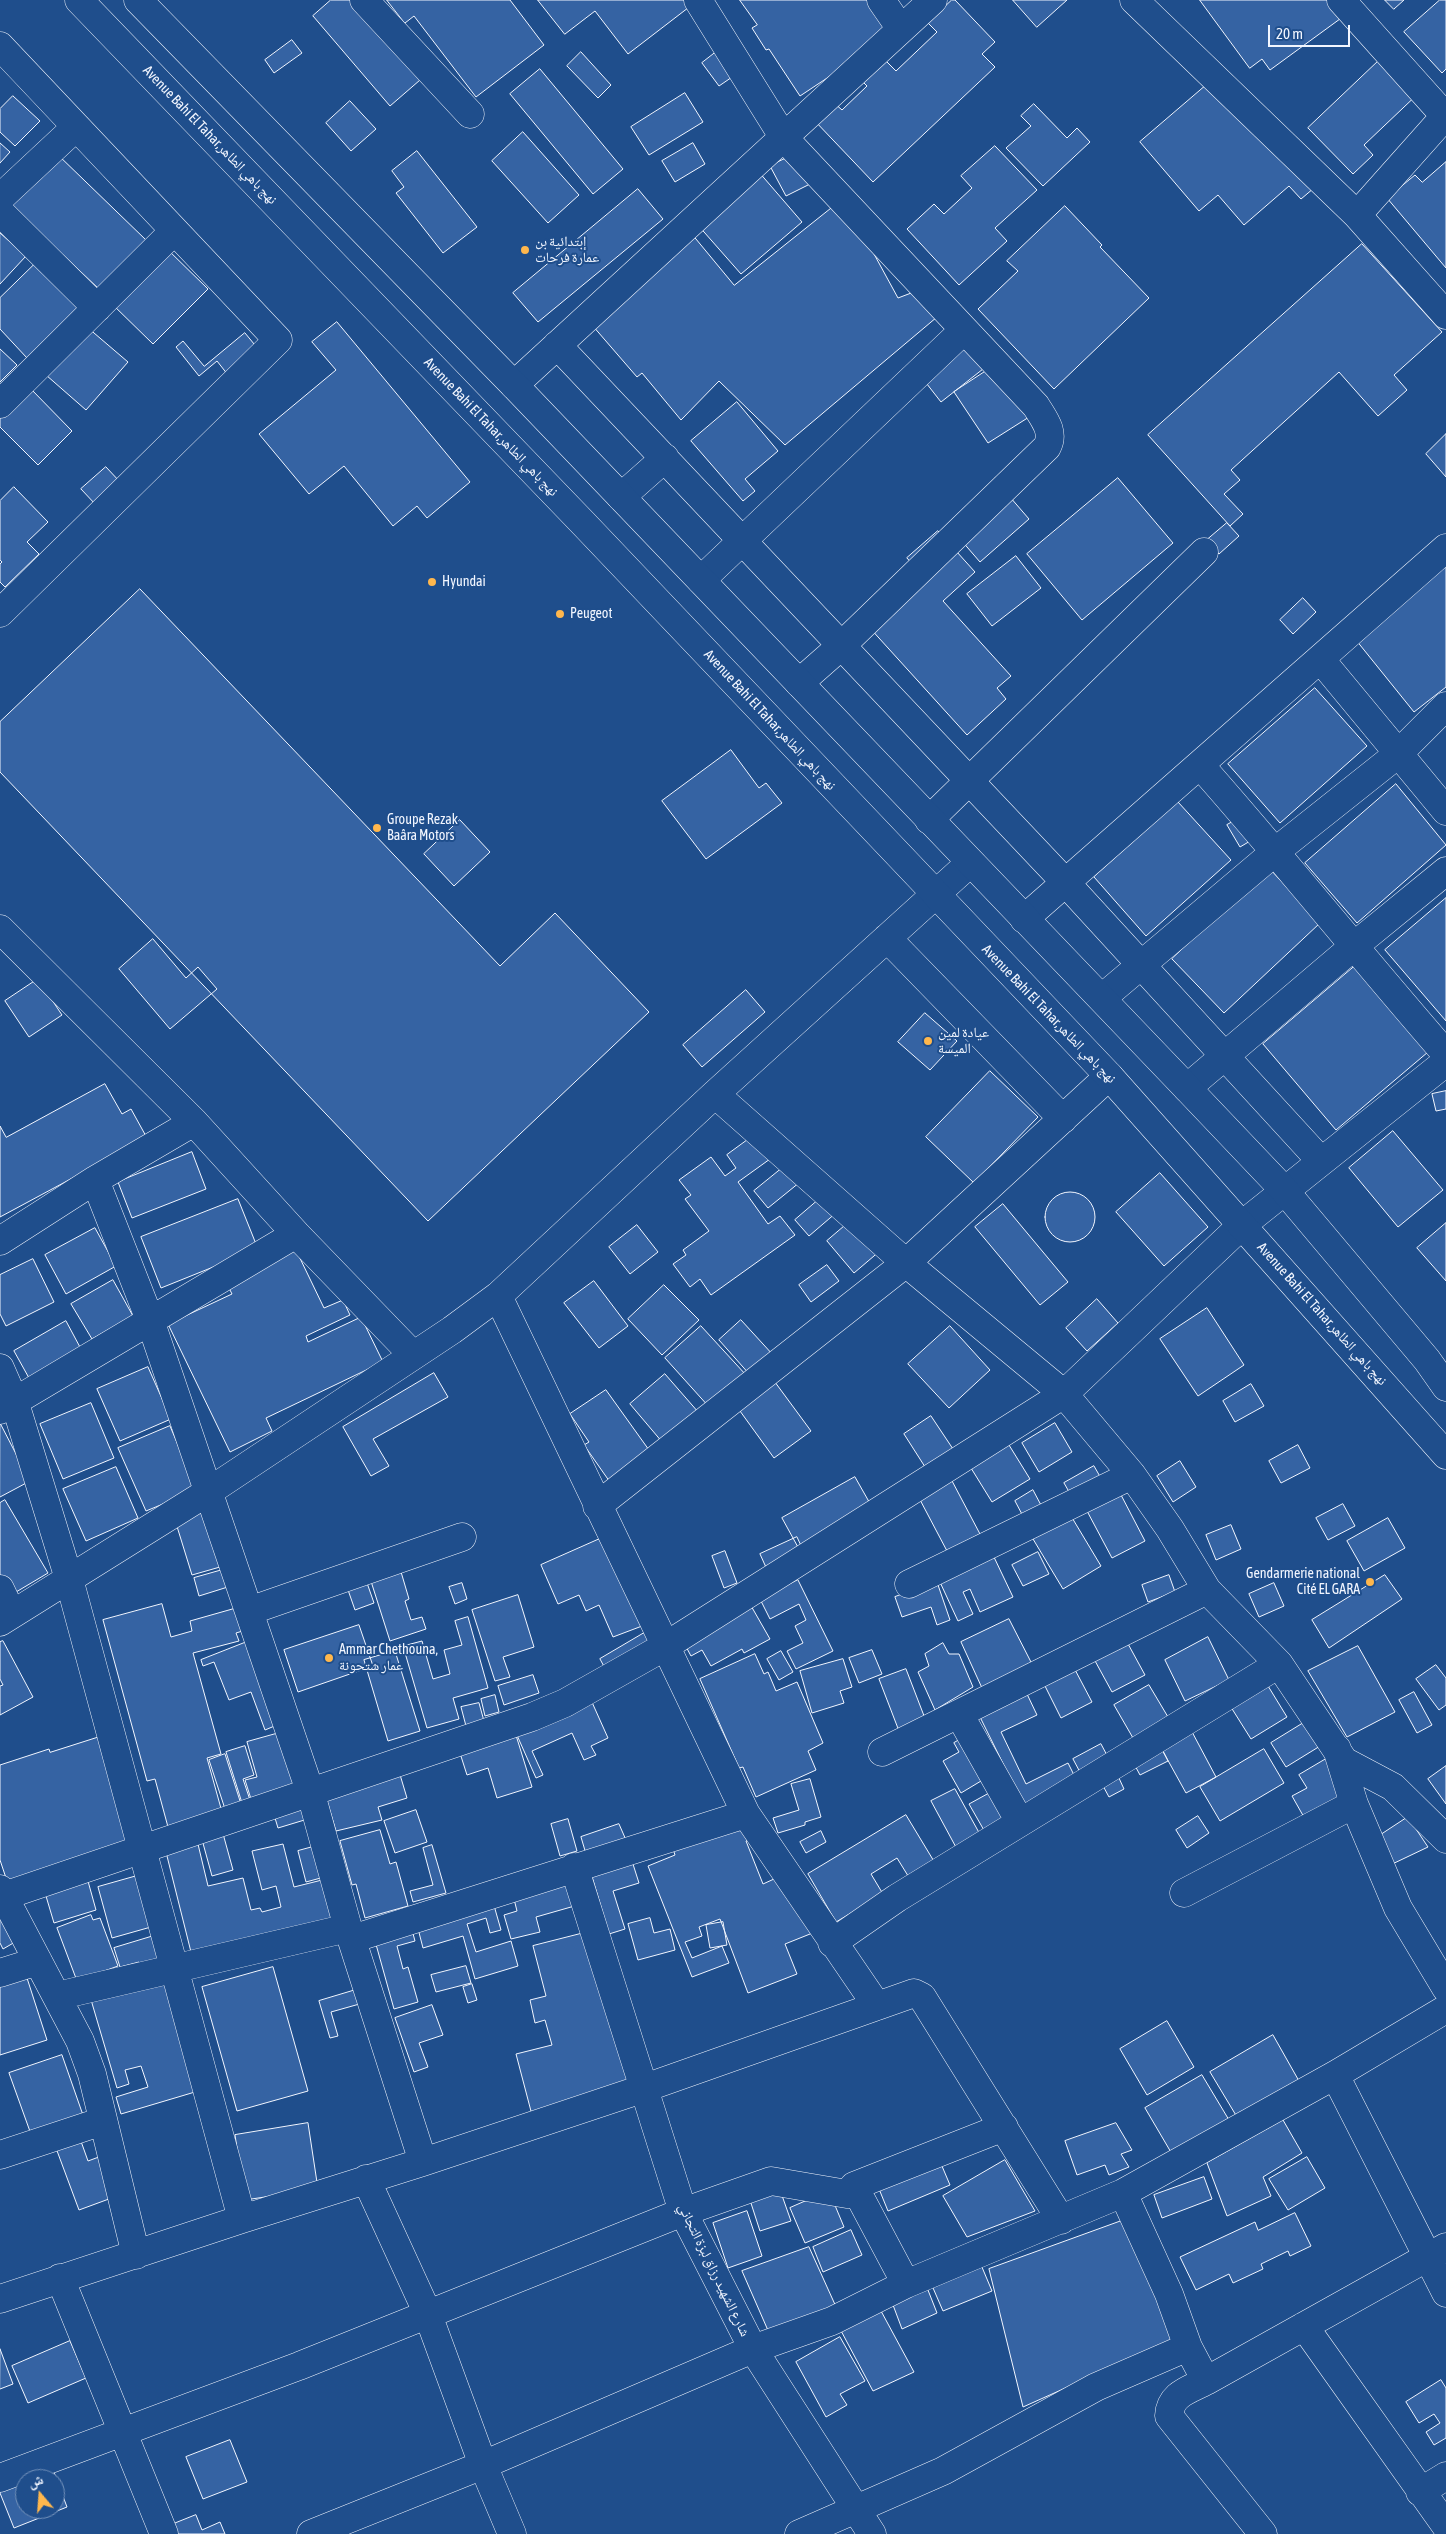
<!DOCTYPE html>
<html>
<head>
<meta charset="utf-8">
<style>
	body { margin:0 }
	#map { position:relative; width:1446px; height:2534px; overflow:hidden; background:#1f4e8c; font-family:"Asap Condensed","Noto Naskh Arabic",sans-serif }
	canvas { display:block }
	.north { position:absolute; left:15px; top:2469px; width:50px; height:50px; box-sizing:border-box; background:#1f4e8c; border:1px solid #7391ba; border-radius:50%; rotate:342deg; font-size:14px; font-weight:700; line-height:20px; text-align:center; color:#f2f6ff }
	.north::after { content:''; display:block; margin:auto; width:18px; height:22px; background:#ffb74d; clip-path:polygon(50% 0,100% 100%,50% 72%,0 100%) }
	.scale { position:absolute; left:1268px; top:25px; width:82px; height:22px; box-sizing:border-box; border:2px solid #f2f6ff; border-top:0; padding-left:6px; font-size:15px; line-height:18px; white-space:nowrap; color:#f2f6ff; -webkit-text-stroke:4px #1f4e8c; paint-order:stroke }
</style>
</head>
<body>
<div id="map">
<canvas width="1446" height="2534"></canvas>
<div class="north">ش</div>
<div class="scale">20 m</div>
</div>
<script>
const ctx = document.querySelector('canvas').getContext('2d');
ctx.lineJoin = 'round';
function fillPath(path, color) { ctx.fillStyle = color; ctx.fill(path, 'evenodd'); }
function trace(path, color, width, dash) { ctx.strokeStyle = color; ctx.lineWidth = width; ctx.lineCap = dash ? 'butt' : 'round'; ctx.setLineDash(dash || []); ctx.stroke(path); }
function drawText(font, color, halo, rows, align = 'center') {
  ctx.font = font + ' "Asap Condensed","Noto Naskh Arabic",sans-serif'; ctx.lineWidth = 4; ctx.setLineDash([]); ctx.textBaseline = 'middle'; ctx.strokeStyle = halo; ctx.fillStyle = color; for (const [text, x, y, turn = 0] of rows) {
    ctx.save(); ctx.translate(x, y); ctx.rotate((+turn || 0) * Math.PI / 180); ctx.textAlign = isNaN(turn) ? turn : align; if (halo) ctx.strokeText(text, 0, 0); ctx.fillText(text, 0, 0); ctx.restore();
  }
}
const building = new Path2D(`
	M331,0H352L420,80L390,106L313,16Z
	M387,0H510L544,45L476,97L414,16L405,23Z
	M538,0H697V1L628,54L595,11L565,34Z
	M740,0H882L901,29L800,96L769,49L766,50L752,28L757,25Z
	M952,0H955L995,42L982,54L995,67L873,182L813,119L832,101L842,110L867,86L862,81L885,60L896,71L937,32L928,23Z
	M1013,0H1067L1037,27Z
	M1200,0H1333L1344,16L1270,70L1262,59L1250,68Z
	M1385,0H1404L1394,9Z
	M1440,0H1446V69L1442,73L1404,32Z
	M292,40L302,53L274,73L265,60Z
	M720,49L738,73L719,86L702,63Z
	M581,52L611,85L598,98L567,66Z
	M1388,52L1423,89L1364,145L1373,155L1353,174L1308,128Z
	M540,69L623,169L593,194L510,94Z
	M1217,76L1314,188L1301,199L1289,186L1244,225L1218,195L1199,211L1140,142Z
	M685,93L703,122L649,155L631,127Z
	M13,96L40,121L15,146L0,132V109Z
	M350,101L376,129L351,151L326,123Z
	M1034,104L1067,138L1077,128L1090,142L1043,186L1006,148L1031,126L1021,116Z
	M523,132L579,195L548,223L492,161Z
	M0,143L10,152L0,163Z
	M693,143L705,164L675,182L662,161Z
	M995,146L1037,190L995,228L1007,241L959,285L907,229L934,204L944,214L972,188L961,176Z
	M417,151L477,227L443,253L396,193L404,187L392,171Z
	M55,152L146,240L99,289L7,202Z
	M795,154L814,182L786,196L770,166Z
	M1446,162V268L1387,198L1415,175L1422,182Z
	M758,171L802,222L741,274L697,224Z
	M638,189L663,219L538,322L513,293Z
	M838,203L868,243L898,298L919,290L937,317L785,445L719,381L681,420L642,373L637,377L592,325L691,233L734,285Z
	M1065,206L1102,245L1100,247L1149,298L1054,389L978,309L1018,271L1007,261Z
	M0,233L26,256L0,284Z
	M1362,244L1442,332L1394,375L1407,390L1378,416L1339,372L1231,470L1240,480L1224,494L1243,514L1230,526L1148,435Z
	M165,247L208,289L153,344L110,302Z
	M36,263L79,308L27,358L0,329V298Z
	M337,322L470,482L427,518L417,506L393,526L344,466L309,494L259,434L336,370L312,342Z
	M87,327L128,362L86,410L46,375Z
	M245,333L259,350L228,375L217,361L199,376L176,347L183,341L204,366Z
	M958,337L983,369L941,402L916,370Z
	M0,349L17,365L0,382Z
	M1003,360L1037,412L988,443L954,392Z
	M30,388L72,431L38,465L0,427V418Z
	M737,402L778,451L745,479L755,491L743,501L691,441Z
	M1446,434V477L1426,454Z
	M106,467L121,483L96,505L81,489Z
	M1118,478L1173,543L1082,620L1027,554Z
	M997,482L1029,519L980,562L948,525Z
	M14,487L48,522L27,542L39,554L5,587L0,582V564L2,562L0,560V501Z
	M1227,523L1239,536L1219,554L1207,540Z
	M938,531L975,572L943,601L1011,676L997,688L1006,699L967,735L859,616L914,566L907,558Z
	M1016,556L1041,588L992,626L967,594Z
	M1446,567V687L1414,712L1356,640Z
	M140,589L500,966L555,913L649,1012L428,1221L0,772V722Z
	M1303,598L1316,612L1293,634L1280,620Z
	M1315,688L1367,746L1280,823L1228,764Z
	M731,750L759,788L766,783L782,803L706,859L662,801Z
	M1396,784L1446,845L1357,923L1305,863Z
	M1178,802L1231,860L1146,936L1094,877Z
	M1245,815L1257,837L1240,847L1227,825Z
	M460,820L490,852L454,886L424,854Z
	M1269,868L1320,923L1224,1013L1172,959Z
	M1446,898V1021L1385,950Z
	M153,939L186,978L198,967L217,989L170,1029L119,969Z
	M1355,966L1428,1052L1336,1130L1263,1044Z
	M38,979L62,1015L29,1037L5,1001Z
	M746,990L765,1012L702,1067L683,1045Z
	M925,1013L957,1041L930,1070L898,1042Z
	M990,1071L1038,1117L974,1183L926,1137Z
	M105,1084L122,1114L131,1109L147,1138L0,1217V1126L6,1137Z
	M1446,1091V1109L1436,1111L1432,1094Z
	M1393,1131L1443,1190L1398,1227L1349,1168Z
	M753,1136L770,1159L738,1182L768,1224L780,1216L795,1235L711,1295L700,1279L690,1287L673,1264L686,1255L683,1250L709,1231L685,1199L691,1195L679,1180L711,1157L725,1176L736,1168L727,1155Z
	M192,1152L206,1189L132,1218L118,1182Z
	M791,1161L805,1178L768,1208L754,1191Z
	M1160,1173L1208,1227L1164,1266L1116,1212Z
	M1045 1217a25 25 0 1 1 50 0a25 25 0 1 1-50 0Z
	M823,1196L837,1212L809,1236L795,1220Z
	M238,1199L258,1249L161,1288L141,1237Z
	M1003,1204L1068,1282L1040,1305L975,1227Z
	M854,1218L881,1250L854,1273L827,1241Z
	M1446,1223V1281L1417,1248Z
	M637,1225L658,1252L630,1274L609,1247Z
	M95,1228L116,1266L66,1294L45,1255Z
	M296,1250L324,1308L343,1300L350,1315L306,1336L308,1342L361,1317L383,1362L266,1418L272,1431L230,1452L168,1324L232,1294L227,1284Z
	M33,1259L54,1302L6,1326L0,1314V1275Z
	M827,1265L839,1281L811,1302L799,1285Z
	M113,1280L133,1316L92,1339L71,1304Z
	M594,1281L628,1326L599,1348L564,1303Z
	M664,1285L699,1320L662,1355L628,1319Z
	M1097,1299L1118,1323L1087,1351L1066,1328Z
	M1207,1308L1244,1365L1198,1396L1160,1339Z
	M741,1320L774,1356L751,1376L719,1340Z
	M66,1321L81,1349L29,1378L14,1351Z
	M701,1326L746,1375L710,1408L665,1358Z
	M950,1326L990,1370L949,1408L908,1364Z
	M148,1367L171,1419L120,1441L97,1389Z
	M434,1373L448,1397L373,1439L389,1466L371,1476L343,1427Z
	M665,1374L699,1413L663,1443L630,1404Z
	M769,1374L811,1431L774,1458L732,1400Z
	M1251,1384L1264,1406L1235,1422L1223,1401Z
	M606,1390L654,1457L612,1485L584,1445L589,1442L570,1414Z
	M91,1403L114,1458L63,1479L40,1424Z
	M931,1416L955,1452L927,1470L904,1434Z
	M0,1423L30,1481L0,1497Z
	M1055,1423L1072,1452L1039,1472L1022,1443Z
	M170,1426L197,1490L146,1511L118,1448Z
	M1009,1445L1030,1479L992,1502L971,1468Z
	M1298,1445L1310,1468L1281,1483L1269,1461Z
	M1180,1461L1196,1487L1173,1502L1157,1476Z
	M1094,1466L1102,1480L1072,1497L1064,1483Z
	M116,1467L138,1518L86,1541L63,1489Z
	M855,1477L872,1507L799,1549L782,1518Z
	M951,1479L980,1534L947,1551L918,1496Z
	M1033,1490L1042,1507L1024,1518L1015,1501Z
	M1120,1493L1145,1541L1112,1558L1087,1511Z
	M5,1500L48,1573L11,1595L0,1576V1503Z
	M1343,1504L1355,1526L1328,1540L1316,1518Z
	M211,1510L227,1565L192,1575L175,1520Z
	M1071,1516L1101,1566L1063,1589L1033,1539Z
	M1388,1518L1405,1548L1364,1571L1347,1541Z
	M1231,1525L1241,1549L1216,1560L1206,1535Z
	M611,1534L650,1623L613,1637L599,1605L586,1611L579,1595L558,1604L541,1565Z
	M797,1537L803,1550L769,1574L760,1554Z
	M725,1551L737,1583L724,1588L712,1556Z
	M1038,1552L1049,1574L1023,1586L1012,1565Z
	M993,1555L1013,1597L980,1612L970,1589L963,1592L973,1614L958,1621L939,1580Z
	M399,1565L409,1599L405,1601L411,1620L422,1617L426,1629L390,1641L369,1575Z
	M226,1569L231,1586L199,1596L194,1578Z
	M1169,1575L1175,1592L1148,1602L1142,1585Z
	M1385,1575L1402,1599L1329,1648L1312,1620Z
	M366,1580L374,1603L355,1610L347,1587Z
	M798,1580L833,1651L796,1669L787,1651L803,1643L795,1626L806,1620L799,1604L770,1619L760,1599Z
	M937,1582L950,1620L937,1625L931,1607L902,1617L895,1597Z
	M462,1583L467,1599L455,1604L449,1587Z
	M1274,1583L1284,1606L1259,1617L1249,1594Z
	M518,1595L534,1647L503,1657L510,1677L495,1681L472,1610Z
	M162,1604L171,1637L192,1631L190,1621L250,1604L256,1627L236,1633L239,1641L193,1653L221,1754L207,1758L222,1812L168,1827L155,1779L147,1781L103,1620Z
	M750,1604L770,1639L744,1653L742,1649L711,1666L702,1650L691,1656L683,1641Z
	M468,1617L488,1688L453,1698L459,1719L427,1728L403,1646L422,1641L433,1679L450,1674L444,1650L462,1645L455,1621Z
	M1009,1619L1032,1664L982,1688L961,1642Z
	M359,1625L373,1666L298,1692L284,1650Z
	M651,1629L659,1644L608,1674L600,1659Z
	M1208,1637L1229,1680L1185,1701L1165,1660Z
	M257,1638L289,1720L265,1730L251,1692L229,1700L214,1662L203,1666L201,1660Z
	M3,1641L33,1697L0,1715V1686L3,1685L0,1679V1642Z
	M1127,1642L1145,1675L1112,1692L1094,1659Z
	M943,1643L949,1654H959L973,1687L935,1710L918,1672L929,1666L925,1654Z
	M1358,1646L1395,1712L1347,1737L1308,1671Z
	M872,1650L882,1674L859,1683L849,1658Z
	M395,1651L420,1731L388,1741L364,1660Z
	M781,1651L793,1672L779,1680L767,1659Z
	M755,1654L764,1674L768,1672L776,1691L797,1682L823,1743L808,1751L816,1770L756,1797L743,1767L739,1768L700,1679Z
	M843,1659L852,1687L840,1691L844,1703L812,1713L800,1671Z
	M1072,1664L1092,1702L1061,1718L1042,1680Z
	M1436,1665L1446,1678V1705L1439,1710L1416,1679Z
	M906,1669L926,1721L899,1731L879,1679Z
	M533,1675L539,1693L504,1705L498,1686Z
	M1265,1681L1287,1717L1251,1739L1229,1704Z
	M1149,1685L1168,1717L1133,1738L1114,1705Z
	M1414,1692L1432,1725L1417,1733L1399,1700Z
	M1027,1694L1037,1715L1001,1732L1026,1784L1068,1763L1077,1781L1024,1806L980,1717Z
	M495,1695L499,1712L485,1716L481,1699Z
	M591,1700L608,1738L591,1746L596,1755L584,1760L572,1733L532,1751L543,1775L536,1778L516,1733Z
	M479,1703L484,1721L466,1726L461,1707Z
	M1310,1719L1325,1743L1286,1767L1271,1743Z
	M290,1730L309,1796L251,1799L245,1780L257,1777L247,1742Z
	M1191,1730L1216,1777L1186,1793L1160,1746Z
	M515,1732L532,1787L497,1798L488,1768L467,1775L459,1750Z
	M109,1734L132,1841L7,1881L0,1860V1765L49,1749L50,1752Z
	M970,1734L1013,1815L985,1832L969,1804L989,1793L981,1781L961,1793L943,1761L959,1752L954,1743Z
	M1101,1744L1109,1759L1081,1774L1073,1759Z
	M1160,1745L1168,1761L1140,1775L1132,1760Z
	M245,1746L254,1775L243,1779L250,1800L242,1803L226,1752Z
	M1264,1749L1284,1783L1220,1821L1200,1787Z
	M225,1754L241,1804L225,1809L209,1760Z
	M1326,1759L1346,1795L1305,1819L1292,1796L1307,1788L1299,1775Z
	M1446,1766V1804L1428,1779Z
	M398,1768L407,1798L378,1807L382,1820L336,1831L324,1791Z
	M1118,1776L1124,1789L1109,1797L1102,1784Z
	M810,1779L821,1817L805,1822V1825L778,1833L773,1818L799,1810L791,1784Z
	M955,1789L982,1838L958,1851L931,1801Z
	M306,1798L311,1818L278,1828L272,1808Z
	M416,1810L427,1842L395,1853L384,1821Z
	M750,1812L759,1836L746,1841L763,1884L774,1879L815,1932L785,1944L797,1974L748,1993L720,1919L699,1927L702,1936L685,1942L692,1958L722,1946L729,1963L692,1977L648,1866L675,1855L672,1846Z
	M906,1815L935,1863L910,1879L897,1858L871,1874L883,1894L836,1922L808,1874Z
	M1198,1816L1209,1833L1187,1848L1176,1830Z
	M1408,1817L1428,1847L1386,1867L1373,1840Z
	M568,1819L577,1851L560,1856L551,1824Z
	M619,1824L626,1840L586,1854L581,1837Z
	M222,1830L233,1870L212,1876L201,1836Z
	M380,1830L390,1864L396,1862L408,1906L365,1918L356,1884L352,1885L340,1841Z
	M821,1831L826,1842L806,1853L800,1842Z
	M197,1840L208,1886L243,1878L251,1910L260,1908L262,1912L281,1907L276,1886L262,1890L252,1851L283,1844L294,1887L346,1874L356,1915L192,1956L165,1848Z
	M331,1842L339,1873L306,1882L298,1851Z
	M432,1845L446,1893L413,1902L410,1891L433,1885L423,1848Z
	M632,1861L639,1883L613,1891L625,1929L609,1934L591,1873Z
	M577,1873L585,1903L536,1917L540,1932L511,1939L504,1915L517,1911L512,1891Z
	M86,1874L96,1910L54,1923L43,1886Z
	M144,1874L158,1925L112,1938L98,1887Z
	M491,1895L501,1930L490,1933L486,1918L467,1924L476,1952L511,1941L518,1966L475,1979L463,1936L423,1948L415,1917Z
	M0,1899L22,1938L3,1949L0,1943Z
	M91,1915L93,1920L100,1918L118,1966L77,1981L57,1928Z
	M650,1918L654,1933L670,1929L675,1950L638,1960L628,1924Z
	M409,1919L415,1941L397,1946L403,1969L408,1967L418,2002L394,2009L372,1930Z
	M723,1922L727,1945L710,1948L706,1925Z
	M592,1931L640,2079L532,2115L516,2054L552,2045L545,2020L535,2023L530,2000L546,1996L533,1946Z
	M157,1935L205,2089L121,2114L116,2097L148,2087L141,2066L125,2070L129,2084L117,2088L89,1993L143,1977L139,1962L120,1967L114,1948Z
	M466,1966L471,1983L436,1992L431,1975Z
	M273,1967L308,2091L237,2111L202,1987Z
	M27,1978L47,2040L0,2055V1987Z
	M472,1984L477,2000L468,2003L463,1987Z
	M359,1989L363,2003L331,2012L338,2036L330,2038L319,2001Z
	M432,2005L443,2035L419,2043L428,2067L414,2072L395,2018Z
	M1167,2021L1194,2067L1147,2095L1120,2049Z
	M1273,2035L1299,2081L1237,2117L1210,2072Z
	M62,2055L84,2118L32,2137L9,2073Z
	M1202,2075L1229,2120L1172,2154L1145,2108Z
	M1283,2120L1302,2153L1263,2177L1271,2196L1227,2216L1207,2163Z
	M308,2123L318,2189L245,2200L235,2135Z
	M1116,2123L1132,2150L1121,2154L1129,2167L1109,2175L1105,2165L1077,2175L1065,2141Z
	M77,2130L88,2161L115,2151L117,2196L79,2210L53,2140Z
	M1307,2157L1325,2188L1288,2210L1269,2179Z
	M939,2159L950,2185L888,2211L877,2184Z
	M1005,2160L1035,2211L967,2237L943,2196Z
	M1204,2177L1212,2199L1162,2218L1154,2195Z
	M779,2187L791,2221L760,2231L749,2197Z
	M829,2191L844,2227L805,2243L790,2208Z
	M747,2211L762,2256L728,2268L713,2223Z
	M1295,2213L1311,2246L1290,2256L1288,2251L1261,2264L1263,2269L1233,2283L1229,2274L1196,2290L1180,2257L1255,2222L1258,2230Z
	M1127,2219L1175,2339L1023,2407L989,2269Z
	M851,2230L862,2255L823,2272L813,2247Z
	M809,2247L837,2309L770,2335L742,2271Z
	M979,2260L992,2291L943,2311L930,2281Z
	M926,2285L937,2313L902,2329L890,2297Z
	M881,2311L914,2372L873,2391L839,2327Z
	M840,2337L865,2381L840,2394L847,2405L826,2417L796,2362Z
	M70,2341L86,2378L28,2403L12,2366Z
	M0,2349L13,2384L0,2389Z
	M1441,2380L1446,2388V2438L1434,2445L1426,2432L1440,2423L1434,2414L1419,2423L1406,2402Z
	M230,2440L247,2482L203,2499L186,2457Z
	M52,2467L67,2507L14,2528L0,2493V2487ZM25,2479H55V2509H25Z
	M196,2515L202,2530L220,2522L225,2534H175L171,2525Z`);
fillPath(building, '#3563a3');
trace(building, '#f2f6ff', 1);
const minor = new Path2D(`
	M364,0L470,114
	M698,0L784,138L1036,406C1044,419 1055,432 1047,447L841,646L799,683
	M881,0L901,29
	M1134,0L1357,215L1446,315
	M1341,0L1445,116
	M0,46L278,340L0,613
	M0,198L76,127
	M0,212L97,308
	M1357,215L1446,115
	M557,345L1066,883L1321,1161
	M514,385L933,0
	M0,404L174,231
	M621,497L665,458
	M701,580L964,330
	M1321,660L1446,811
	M1200,765C1284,860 1363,959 1446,1054
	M929,820L1204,552
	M1024,919L1446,548
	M0,929L194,1122L296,1234L413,1355
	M887,938L1063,1119
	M1102,998L1276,851L1398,754L1446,706
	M1187,1088L1353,947L1446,871
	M715,1094L906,1263L1064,1394L1132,1475L1170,1529L1207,1590L1279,1664L1344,1761L1393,1787L1446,1839
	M95,1180L150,1320L311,1794L348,1928L423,2162
	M0,1241L95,1180L194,1122
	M498,1296L746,1814L877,2006
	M0,1368L14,1400L69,1579L242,2219
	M0,1410L296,1234
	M597,1506L906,1263L1109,1076
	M909,1584L1132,1475
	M0,1589L12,1614
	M249,1611L462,1537
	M0,1622L208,1492L452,1330L498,1296L715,1094L970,863
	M959,1714L1020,1822
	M1337,1749L1354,1804L1398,1908L1446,1988
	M882,1752L1207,1590
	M574,1867L683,2212L753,2349L872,2534
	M0,1889L80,2041L92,2074L136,2255
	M1184,1893L1354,1804
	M4,1896L532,1717L565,1703L664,1647L1064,1394L1242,1225L1446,1062
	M352,1939L746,1814
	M832,1943L897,1898L1279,1664
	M0,1973L38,1961
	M57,1996L348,1928
	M1335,2075L1446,2293
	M0,2155L103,2121
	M366,2179L427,2312L483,2465L512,2534
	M854,2186L906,2284
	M1123,2193L1169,2294L1188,2347L1206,2381L1446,2247
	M60,2278L164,2534
	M0,2299L242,2219L423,2162L642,2089L914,1993L922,1997L1061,2220
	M1304,2326L1446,2526
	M1206,2381C1189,2390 1170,2394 1169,2416L1263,2534
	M0,2478L299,2366L683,2212L771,2181L847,2194L854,2186L1004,2127
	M1420,2492L1446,2476
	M311,2534L483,2465L753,2349L832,2321L906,2284L1123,2193L1335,2075L1446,2009
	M799,2534L943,2471L1096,2387L1188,2347`);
const major = new Path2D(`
	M79,0L583,523L1109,1076L1446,1455
	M138,0L514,385L1187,1088L1284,1190L1427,1360L1446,1387`);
trace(minor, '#f2f6ff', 29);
trace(major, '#f2f6ff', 29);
trace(minor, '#1f4e8c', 28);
trace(major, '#1f4e8c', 28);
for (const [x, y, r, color] of [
	[525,250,5,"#ffb74d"],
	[432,582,5,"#ffb74d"],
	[560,614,5,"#ffb74d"],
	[377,828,5,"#ffb74d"],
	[928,1041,5,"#ffb74d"],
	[1370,1582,5,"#ffb74d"],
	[329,1658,5,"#ffb74d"]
]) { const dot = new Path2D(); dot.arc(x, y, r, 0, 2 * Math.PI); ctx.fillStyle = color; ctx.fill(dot); trace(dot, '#1f4e8c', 2); }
drawText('14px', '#f2f6ff', '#1f4e8c', [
	["Avenue Bahi El Tahar,نهج باهي الطاهر",210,135,46],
	["Avenue Bahi El Tahar,نهج باهي الطاهر",491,427,46],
	["Avenue Bahi El Tahar,نهج باهي الطاهر",770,720,47],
	["Avenue Bahi El Tahar,نهج باهي الطاهر",1049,1014,46],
	["Avenue Bahi El Tahar,نهج باهي الطاهر",1322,1314,48],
	["شارع الشهيد رزاق لبزة التجاني",714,2270,64]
]);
drawText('14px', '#f2f6ff', '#1f4e8c', [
	["إبتدائية بن",535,242],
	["عمارة فرحات",535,258],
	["Hyundai",442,582],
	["Peugeot",570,614],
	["Groupe Rezak",387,820],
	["Baâra Motors",387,836],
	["عيادة لمين",938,1033],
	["الميسة",938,1049],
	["Gendarmerie national",1360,1574,"right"],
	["Cité EL GARA",1360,1590,"right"],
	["Ammar Chethouna,",339,1650],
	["عمار شتحونة",339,1666]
], 'left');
</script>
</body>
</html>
